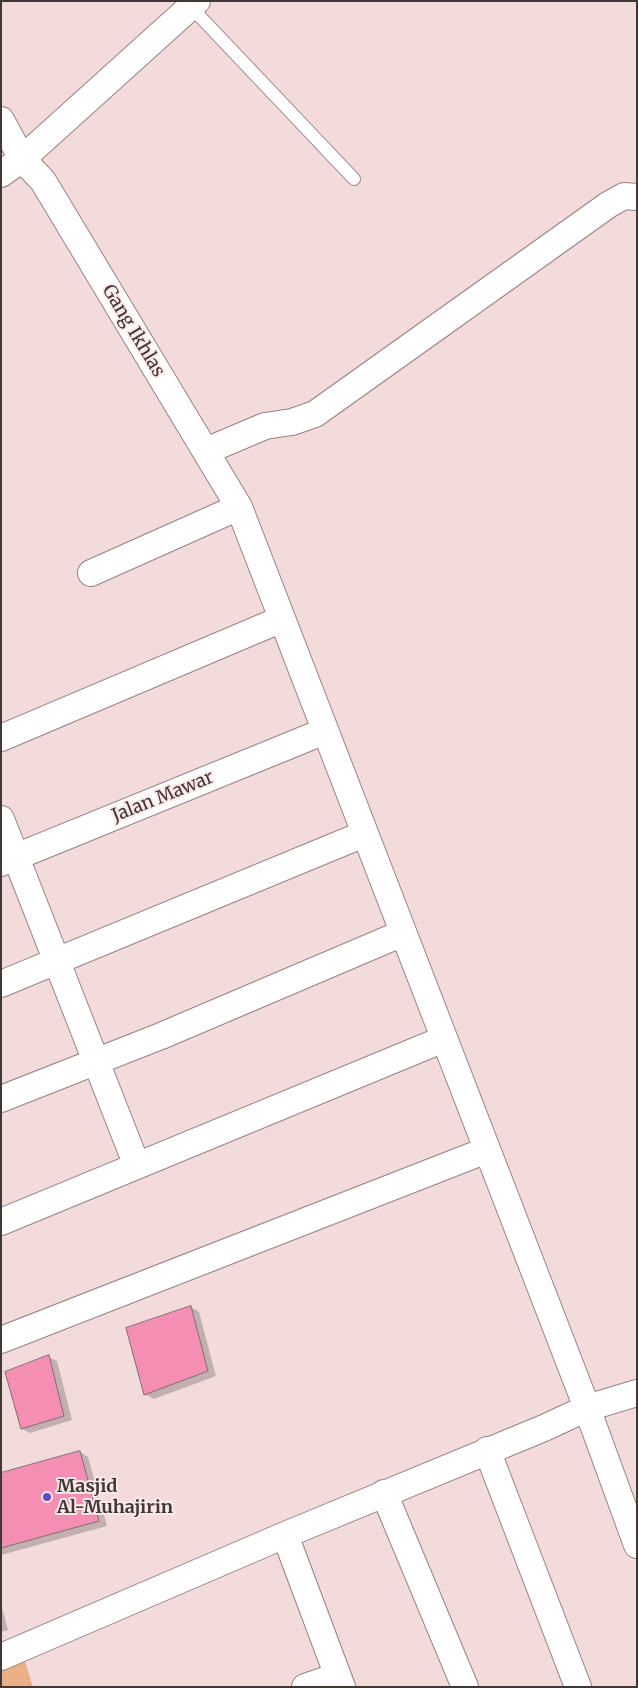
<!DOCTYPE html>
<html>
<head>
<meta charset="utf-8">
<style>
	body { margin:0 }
	#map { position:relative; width:638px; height:1688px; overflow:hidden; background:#f3dbdb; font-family:Merriweather,serif }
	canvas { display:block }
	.frame { position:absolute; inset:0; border:2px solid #413737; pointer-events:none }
</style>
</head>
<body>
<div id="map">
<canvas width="638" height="1688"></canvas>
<div class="frame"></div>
</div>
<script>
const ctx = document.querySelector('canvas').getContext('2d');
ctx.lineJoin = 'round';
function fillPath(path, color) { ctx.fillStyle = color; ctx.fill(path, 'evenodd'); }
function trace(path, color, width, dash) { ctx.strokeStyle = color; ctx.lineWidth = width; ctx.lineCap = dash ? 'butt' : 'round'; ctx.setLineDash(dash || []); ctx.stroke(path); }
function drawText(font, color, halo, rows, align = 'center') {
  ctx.font = font + ' Merriweather,serif'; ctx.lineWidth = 4; ctx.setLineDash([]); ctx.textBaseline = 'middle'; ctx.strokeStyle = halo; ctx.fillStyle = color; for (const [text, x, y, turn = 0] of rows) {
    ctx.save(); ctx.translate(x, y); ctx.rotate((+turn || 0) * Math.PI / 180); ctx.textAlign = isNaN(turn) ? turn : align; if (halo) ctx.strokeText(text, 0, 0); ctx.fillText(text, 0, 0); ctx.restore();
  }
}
fillPath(new Path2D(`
	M23,1655L33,1687H1V1665Z`), '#ebaf88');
fillPath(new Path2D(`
	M191,1307L199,1312L216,1376L154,1399L145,1394Z
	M49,1357L57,1361L72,1420L30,1433L22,1429Z
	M80,1452L88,1457L107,1526L1,1555V1474Z
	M1,1604L8,1630L1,1632Z`), '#0003');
const building = new Path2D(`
	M191,1306L208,1371L144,1395L126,1328Z
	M49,1355L64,1416L21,1429L5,1372Z
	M80,1451L99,1521L1,1548V1473Z`);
fillPath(building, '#f48fb3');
trace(building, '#816c72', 1);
const lane = new Path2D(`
	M190,6L354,179`);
const street = new Path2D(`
	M1,120L22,159L43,181L239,507L587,1408L637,1545
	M1,174L22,159L197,1
	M206,451L265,426L292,422L315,414L608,205L624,196L637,197
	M91,573L239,507
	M1,738L282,619
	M1,819L137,1166
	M1,863L325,731
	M1,984L364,834
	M1,1099L161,1036L403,933
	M1,1222L444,1039
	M1,1340L487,1150
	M487,1450L578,1687
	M384,1493L465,1687
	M285,1535L342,1687
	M1,1657L285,1535L544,1428L587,1408L637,1393
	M305,1687L337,1676`);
trace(lane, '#978182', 14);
trace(street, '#978182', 28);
trace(lane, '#fff', 12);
trace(street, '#fff', 26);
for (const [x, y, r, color] of [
	[47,1497,5,"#5c4dc6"]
]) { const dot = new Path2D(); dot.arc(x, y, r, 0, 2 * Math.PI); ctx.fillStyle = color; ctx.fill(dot); trace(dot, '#fde9ea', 2); }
drawText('18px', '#413737', '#fde9ea', [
	["Gang Ikhlas",133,331,59],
	["Jalan Mawar",163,797,-22]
]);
drawText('bold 18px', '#413737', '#fde9ea', [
	["Masjid",57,1487],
	["Al-Muhajirin",57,1508]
], 'left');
</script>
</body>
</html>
